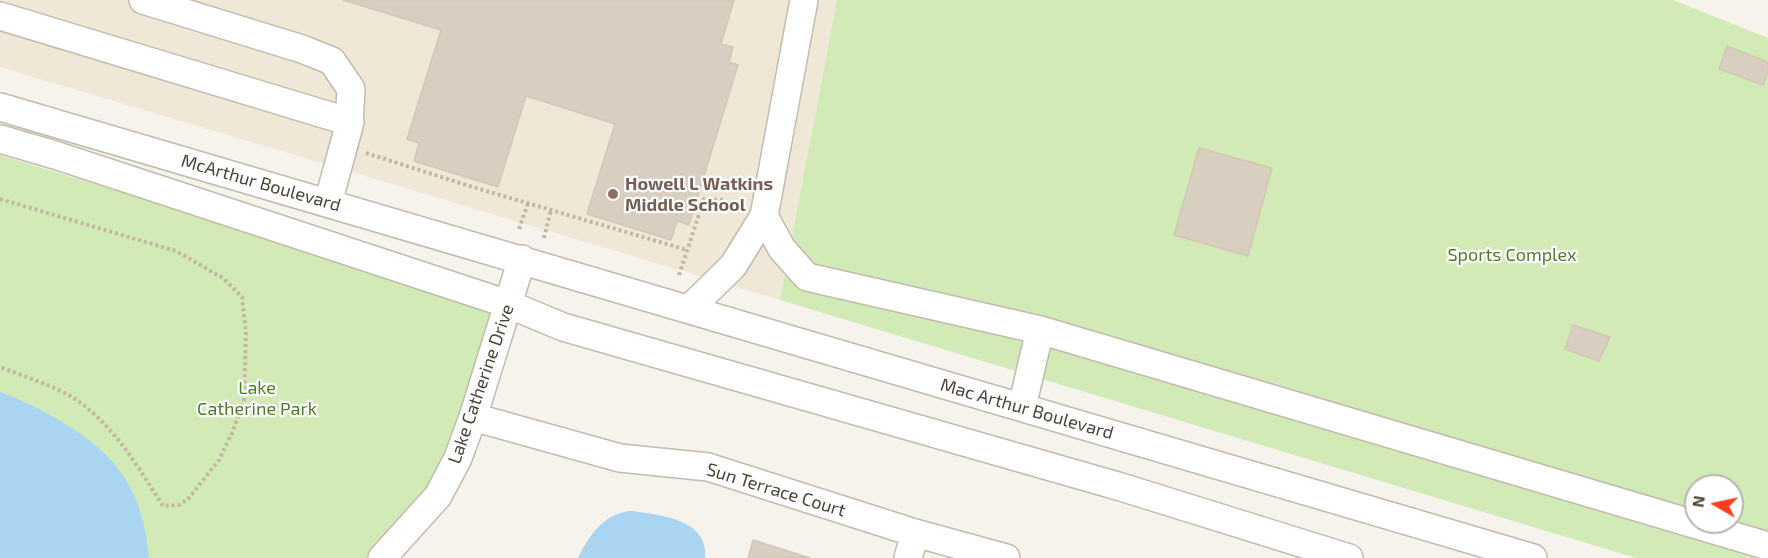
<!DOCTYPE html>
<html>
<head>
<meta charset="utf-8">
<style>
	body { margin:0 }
	#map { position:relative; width:1768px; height:558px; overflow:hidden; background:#f6f3ec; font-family:"Exo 2",sans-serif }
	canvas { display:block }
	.north { position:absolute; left:1684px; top:474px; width:60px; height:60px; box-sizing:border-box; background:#fff; border:2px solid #b7b4b0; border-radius:50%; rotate:279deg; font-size:16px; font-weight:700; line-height:24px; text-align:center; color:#4b4439 }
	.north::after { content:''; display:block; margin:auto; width:21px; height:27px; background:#fc3f1d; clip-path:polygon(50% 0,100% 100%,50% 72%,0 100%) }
</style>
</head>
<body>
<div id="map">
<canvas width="1768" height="558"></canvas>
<div class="north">N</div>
</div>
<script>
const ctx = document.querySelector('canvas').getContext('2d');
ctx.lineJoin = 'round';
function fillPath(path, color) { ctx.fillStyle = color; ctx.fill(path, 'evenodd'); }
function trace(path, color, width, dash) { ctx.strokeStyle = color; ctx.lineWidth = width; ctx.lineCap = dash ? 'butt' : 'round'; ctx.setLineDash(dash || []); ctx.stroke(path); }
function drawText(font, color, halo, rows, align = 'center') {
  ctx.font = font + ' "Exo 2",sans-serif'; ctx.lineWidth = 4.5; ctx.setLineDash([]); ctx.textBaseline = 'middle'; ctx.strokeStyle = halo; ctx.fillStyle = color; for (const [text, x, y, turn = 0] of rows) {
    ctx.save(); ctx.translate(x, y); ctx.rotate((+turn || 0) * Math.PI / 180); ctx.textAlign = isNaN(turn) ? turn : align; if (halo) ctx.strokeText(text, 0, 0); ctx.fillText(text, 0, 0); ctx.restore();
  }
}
fillPath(new Path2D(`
	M0,0H837L780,300L0,67Z`), '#efe8d6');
fillPath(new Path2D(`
	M837,0H1673L1768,38V558H1636L780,300ZM1696,486H1732V522H1696Z
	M0,155L500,308L433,493L379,558H143L0,398Z`), '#d2eab5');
fillPath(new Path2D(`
	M0,392C22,400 42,410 62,422C118,455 143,491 149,558H0Z
	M630,511C657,514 710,519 705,558H578C589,536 603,514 630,511Z`), '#a9d4f2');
const building = new Path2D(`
	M343,0H734L721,44L733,47L729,62L738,65L689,225L677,221L671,240L587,214L615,124L526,96L498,187L414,161L419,143L407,139L441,30Z
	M1727,46L1768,62V72L1763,85L1719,69Z
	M1199,148L1272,168L1248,256L1174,235Z
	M1573,325L1610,337L1599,361L1565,349Z
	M753,540L810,558H748Z`);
fillPath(building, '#d8cfc1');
trace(building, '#d3c7b4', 1.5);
const minor = new Path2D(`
	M143,0L302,49L332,61L351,89L349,126L328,203
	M0,16L350,122
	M0,107L1533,558
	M0,139L55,155L508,304L563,327L1121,487L1349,558
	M764,216L804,0
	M689,309L733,266L764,216L782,249L807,277L1040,330L1768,546
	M1022,407L1040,330
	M473,417L620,458L708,467L915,533L1006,558
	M382,558L438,496L458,458L473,417L522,259
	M908,558L915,533`);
trace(minor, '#c2bbae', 30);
trace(new Path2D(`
	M366,153L466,185L687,250
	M0,199L176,251L223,278L242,297L246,332L244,401L232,433L219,460L188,499L179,505L163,506C138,467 113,423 72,397C52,385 23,376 0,367
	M519,229L528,203
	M544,238L551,210
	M679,275L704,199L723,200`), '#c4b79f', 4, [3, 3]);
trace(minor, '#fff', 27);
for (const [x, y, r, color] of [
	[613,194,6,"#8d6e63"]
]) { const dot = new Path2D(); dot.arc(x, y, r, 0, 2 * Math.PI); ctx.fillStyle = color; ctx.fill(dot); trace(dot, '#fff', 2); }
drawText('18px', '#4b4439', '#fff', [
	["McArthur Boulevard",261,183,16],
	["Lake Catherine Drive",481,384,-71],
	["Mac Arthur Boulevard",1027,409,16],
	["Sun Terrace Court",776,490,17]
]);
drawText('bold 18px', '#785e54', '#fff', [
	["Howell L Watkins",625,184],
	["Middle School",625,205]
], 'left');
drawText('18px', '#4a7f2a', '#fff', [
	["Sports Complex",1512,255],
	["Lake",257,388],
	["Catherine Park",257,409]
]);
</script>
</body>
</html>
